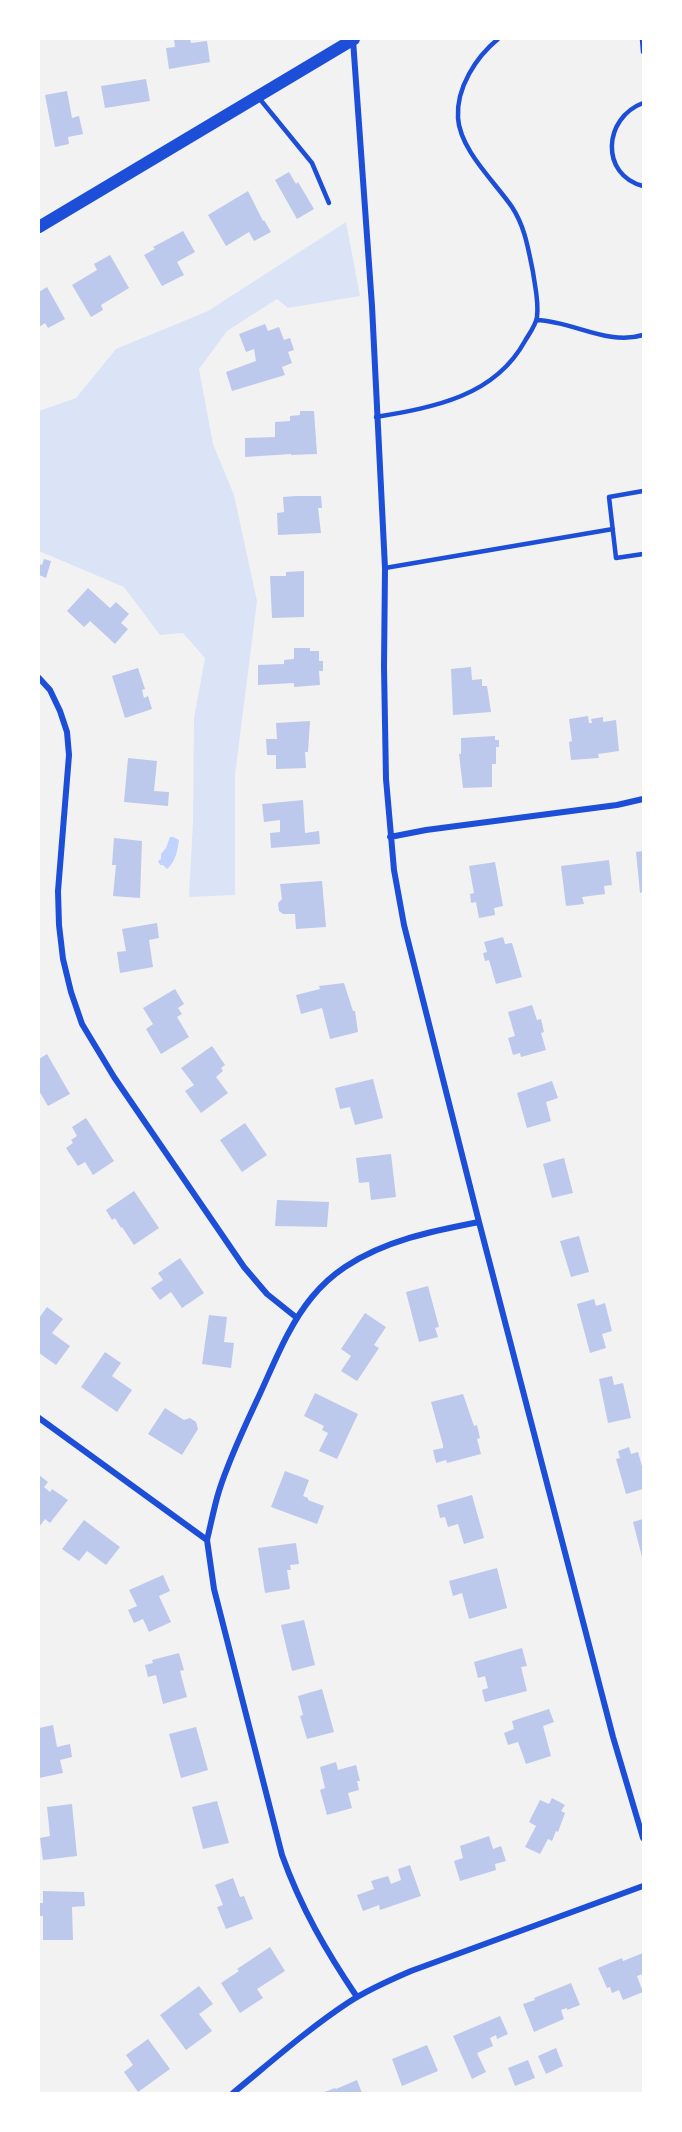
<!DOCTYPE html>
<html>
<head>
<meta charset="utf-8">
<style>
	body { margin:0 }
	#map { position:relative; width:682px; height:2132px; overflow:hidden; background:#f2f2f2; font-family:Inter,sans-serif }
	canvas { display:block }
	.frame { position:absolute; inset:0; border:40px solid #fff; pointer-events:none }
</style>
</head>
<body>
<div id="map">
<canvas width="682" height="2132"></canvas>
<div class="frame"></div>
</div>
<script>
const ctx = document.querySelector('canvas').getContext('2d');
ctx.lineJoin = 'round';
function fillPath(path, color) { ctx.fillStyle = color; ctx.fill(path, 'evenodd'); }
function trace(path, color, width, dash) { ctx.strokeStyle = color; ctx.lineWidth = width; ctx.lineCap = dash ? 'butt' : 'round'; ctx.setLineDash(dash || []); ctx.stroke(path); }
fillPath(new Path2D(`
	M346,222L360,296L288,308L277,299L227,331L199,369L213,444L234,495L257,601L235,775V895L189,897L193,821L194,718L205,658L183,633L160,635L124,587L39,551V411L76,398L116,349L208,311Z`), '#dbe4f7');
fillPath(new Path2D(`
	M170,837H173L179,840C177,852 176,861 167,869L163,865H160L158,861L161,859V854L166,848Z`), '#bfd3fe');
fillPath(new Path2D(`
	M174,39H190L191,43L207,41L210,62L169,69L166,48L175,47Z
	M146,79L150,101L105,108L101,86Z
	M67,91L72,118L79,116L83,134L68,137L69,144L55,147L45,95Z
	M289,172L296,184L298,182L314,209L297,219L275,180Z
	M248,191L263,221L264,220L271,232L254,241L249,232L226,246L208,215Z
	M183,231L195,252L177,262L184,275L162,286L144,255L155,249L153,247Z
	M110,255L129,288L101,305L103,310L91,317L72,285L97,270L94,264Z
	M47,287L65,319L48,328L45,323L39,327V292Z
	M265,324L268,331L279,327L284,340L290,338L294,350L288,352L292,363L282,367L285,375L232,391L226,372L256,361L254,349L246,352L239,334Z
	M300,411H314L317,454L291,455V454L245,457V438L275,437V422L290,421V416L300,415Z
	M296,496H321L322,508H318L321,533L278,535L277,513L284,512L283,497Z
	M44,559L51,561L46,578L39,575V564L42,565Z
	M304,571V617L272,618L270,576H286V572Z
	M88,588L110,608L116,602L129,614L121,623L128,629L115,644L90,621L84,627L67,611Z
	M294,648H310V651H319V661H323V671H319L320,685L294,687V683L258,685V665L284,664V660L294,659Z
	M471,667L472,680L482,679V686H487L491,712L453,715L451,669Z
	M138,668L145,689L142,690L144,698L148,696L152,709L125,718L112,676Z
	M588,716L589,723H592L591,719L603,717V722L616,720L619,751L598,754L599,758L571,760L569,742L572,741L569,719Z
	M310,721L308,752H305L306,768L276,769V755H267L266,739H277L276,723Z
	M495,736V740H499V747H496V764H492V787L463,788L459,754H461V738Z
	M128,758L157,761L154,791L169,792L168,806L124,802Z
	M303,800L305,833L319,831L320,844L271,848L270,833L280,832V820L264,822L262,804Z
	M114,838L142,841L140,898L113,896L116,865H112Z
	M643,851V892L640,893L636,852Z
	M609,860L612,885L604,886L605,894L582,897L584,904L566,906L561,866Z
	M495,862L503,906L494,908L495,915L479,918L476,902L471,903L470,894L474,893L469,866Z
	M322,881L326,927L296,929L295,914H283L279,911L278,903L282,899L280,884Z
	M157,923L159,938L149,940L153,967L120,973L117,952L126,951L122,929Z
	M503,937L505,944L512,943L522,977L496,984L489,960L485,961L483,953L487,952L484,942Z
	M344,983L353,1011H355L358,1032L330,1039L322,1008L301,1014L296,995L320,989L319,986Z
	M175,989L184,1004L178,1008L182,1014L177,1017L189,1037L161,1054L146,1029L153,1024L143,1008Z
	M532,1005L537,1020L541,1019L544,1032L541,1033L546,1050L521,1057L520,1053L513,1055L508,1038L515,1036L508,1012Z
	M212,1046L225,1065L221,1068L223,1071L216,1077L228,1093L201,1113L185,1091L194,1085L181,1068Z
	M47,1054L70,1094L48,1106L39,1091V1059Z
	M373,1079L383,1118L355,1125L350,1107L340,1109L335,1088Z
	M552,1081L558,1098L546,1102L551,1121L527,1128L517,1093Z
	M86,1118L114,1161L93,1175L85,1162L78,1166L66,1148L73,1143L71,1140L77,1136L72,1127Z
	M245,1123L267,1155L242,1172L220,1140Z
	M391,1154L396,1197L371,1200L369,1182L359,1183L356,1158Z
	M564,1158L573,1193L552,1198L543,1164Z
	M134,1191L159,1228L134,1245L122,1227L121,1228L115,1218L112,1220L106,1210Z
	M277,1200L329,1202L327,1227L275,1226Z
	M579,1236L589,1272L571,1277L560,1241Z
	M180,1258L204,1293L182,1308L171,1292L160,1300L151,1288L163,1280L158,1273Z
	M428,1286L439,1327L435,1328L438,1337L419,1342L406,1292Z
	M594,1299L596,1306L605,1303L612,1331L602,1334L606,1348L590,1353L577,1304Z
	M47,1307L63,1319L52,1333L70,1346L56,1365L39,1353V1318Z
	M365,1313L386,1327L374,1345L379,1348L357,1381L341,1371L351,1356L341,1349Z
	M209,1315L227,1317L224,1342L234,1343L231,1368L202,1364Z
	M105,1352L121,1363L112,1376L132,1390L117,1412L81,1387Z
	M612,1376L614,1385L623,1383L631,1418L608,1423L599,1379Z
	M315,1393L358,1414L337,1459L319,1451L328,1433L322,1430L324,1426L304,1416Z
	M463,1394L474,1426L477,1425L480,1438L477,1439L481,1454L447,1463L446,1460L436,1463L433,1450L443,1448V1445L431,1402Z
	M165,1408L184,1420L190,1418L196,1422L198,1429L182,1455L148,1434Z
	M629,1447L631,1454L638,1452L643,1470V1489L626,1494L616,1459L620,1458L618,1451Z
	M285,1471L309,1480L303,1496L308,1498V1500L324,1506L317,1524L271,1507Z
	M39,1475L48,1482L44,1487L50,1492L52,1489L68,1500L50,1523L45,1519L39,1527Z
	M472,1495L484,1538L464,1544L458,1524L448,1527L445,1517L440,1518L437,1505Z
	M643,1519V1557H642L633,1522Z
	M84,1520L120,1547L106,1565L87,1551L79,1561L62,1549Z
	M296,1543L299,1564L290,1565L291,1570H287L290,1589L265,1593L258,1548Z
	M497,1568L507,1608L469,1619L462,1593L453,1596L449,1581Z
	M163,1575L170,1591L159,1596L171,1622L149,1632L143,1619L134,1623L128,1610L137,1606L129,1590Z
	M304,1620L315,1665L292,1671L281,1625Z
	M522,1648L527,1666L521,1667L527,1691L485,1702L482,1690L488,1688L485,1676L478,1678L474,1662Z
	M179,1653L184,1670L180,1671L187,1697L163,1704L156,1675L148,1677L145,1665L153,1663L152,1660Z
	M322,1689L334,1732L307,1739L300,1716L303,1715L298,1696Z
	M549,1709L554,1722L543,1726L551,1756L526,1764L518,1742L508,1745L504,1733L514,1729L512,1721Z
	M53,1725L57,1747L70,1744L72,1757L60,1760L63,1773L39,1778V1728Z
	M196,1727L208,1770L181,1778L169,1734Z
	M336,1762L338,1770L356,1765L360,1781H357L359,1790L348,1793L352,1808L327,1815L320,1790L325,1788L320,1767Z
	M552,1798L565,1805L561,1811L565,1813L558,1832L556,1831L552,1841L548,1839L540,1854L525,1847L536,1826L529,1822L540,1800L549,1804Z
	M217,1801L229,1843L203,1849L192,1807Z
	M72,1804L77,1856L43,1860L40,1838L50,1836L47,1807Z
	M489,1836L493,1849L501,1846L506,1861L495,1864L496,1870L460,1881L454,1861L463,1858L460,1846Z
	M410,1865L421,1896L380,1910L379,1905L363,1911L357,1895L374,1889L371,1881L388,1876L391,1884L401,1880L398,1869Z
	M233,1878L240,1897L244,1896L253,1919L226,1929L217,1907L223,1905L215,1885Z
	M43,1891L84,1892L85,1906L72,1907L73,1940H43V1916H40V1903H43Z
	M270,1947L285,1971L257,1989L263,1998L240,2013L221,1983L239,1971L237,1969Z
	M643,1953V1974L637,1976L643,1992L623,2000L619,1990L612,1993L610,1987L607,1988L598,1968L622,1958L623,1961Z
	M571,1983L580,2005L567,2010V2008L561,2010L564,2019L534,2032L523,2004L535,2000L534,1998Z
	M199,1986L213,2004L199,2014L212,2031L186,2050L160,2015Z
	M500,2016L508,2034L497,2039L496,2035L490,2038L493,2046L477,2053L486,2072L472,2079L453,2036Z
	M148,2039L170,2069L138,2092L124,2072L133,2065L126,2055Z
	M427,2045L438,2071L402,2086L392,2059Z
	M556,2048L563,2066L546,2074L538,2056Z
	M528,2060L535,2078L515,2086L508,2068Z
	M357,2080L362,2093H322L335,2088L336,2089Z`), '#bdc9ec');
trace(new Path2D(`
	M642,39L643,52
	M259,98L312,163L329,203
	M643,103C603,118 600,175 643,186
	M537,320C572,321 608,346 643,335
	M376,417C434,407 494,397 525,341C529,334 536,325 537,317C539,301 535,287 533,272C528,248 525,227 512,207C495,182 460,150 458,118C456,88 476,57 498,39
	M643,491L609,497L616,558L643,554
	M385,568L613,529`), '#1d4ed8', 4.5);
trace(new Path2D(`
	M353,40L372,306L385,568L384,667L386,779L394,870L404,925L479,1222L613,1737L643,1838
	M39,678L50,690L60,711L67,732L69,755L58,891L59,925L63,959L71,992L82,1024L114,1077L244,1267L267,1294L297,1318
	M390,837L426,830L617,805L643,799
	M39,1418L207,1540L214,1589L282,1855C301,1908 326,1951 357,1997
	M207,1540C211,1524 214,1507 219,1491C229,1459 244,1428 258,1398C274,1364 288,1326 312,1297C321,1286 333,1275 345,1267C386,1240 433,1231 479,1222
	M233,2093C271,2062 308,2029 349,2002C369,1989 390,1980 411,1971L643,1886`), '#1d4ed8', 6);
trace(new Path2D(`
	M39,227L354,39`), '#1d4ed8', 12);
</script>
</body>
</html>
